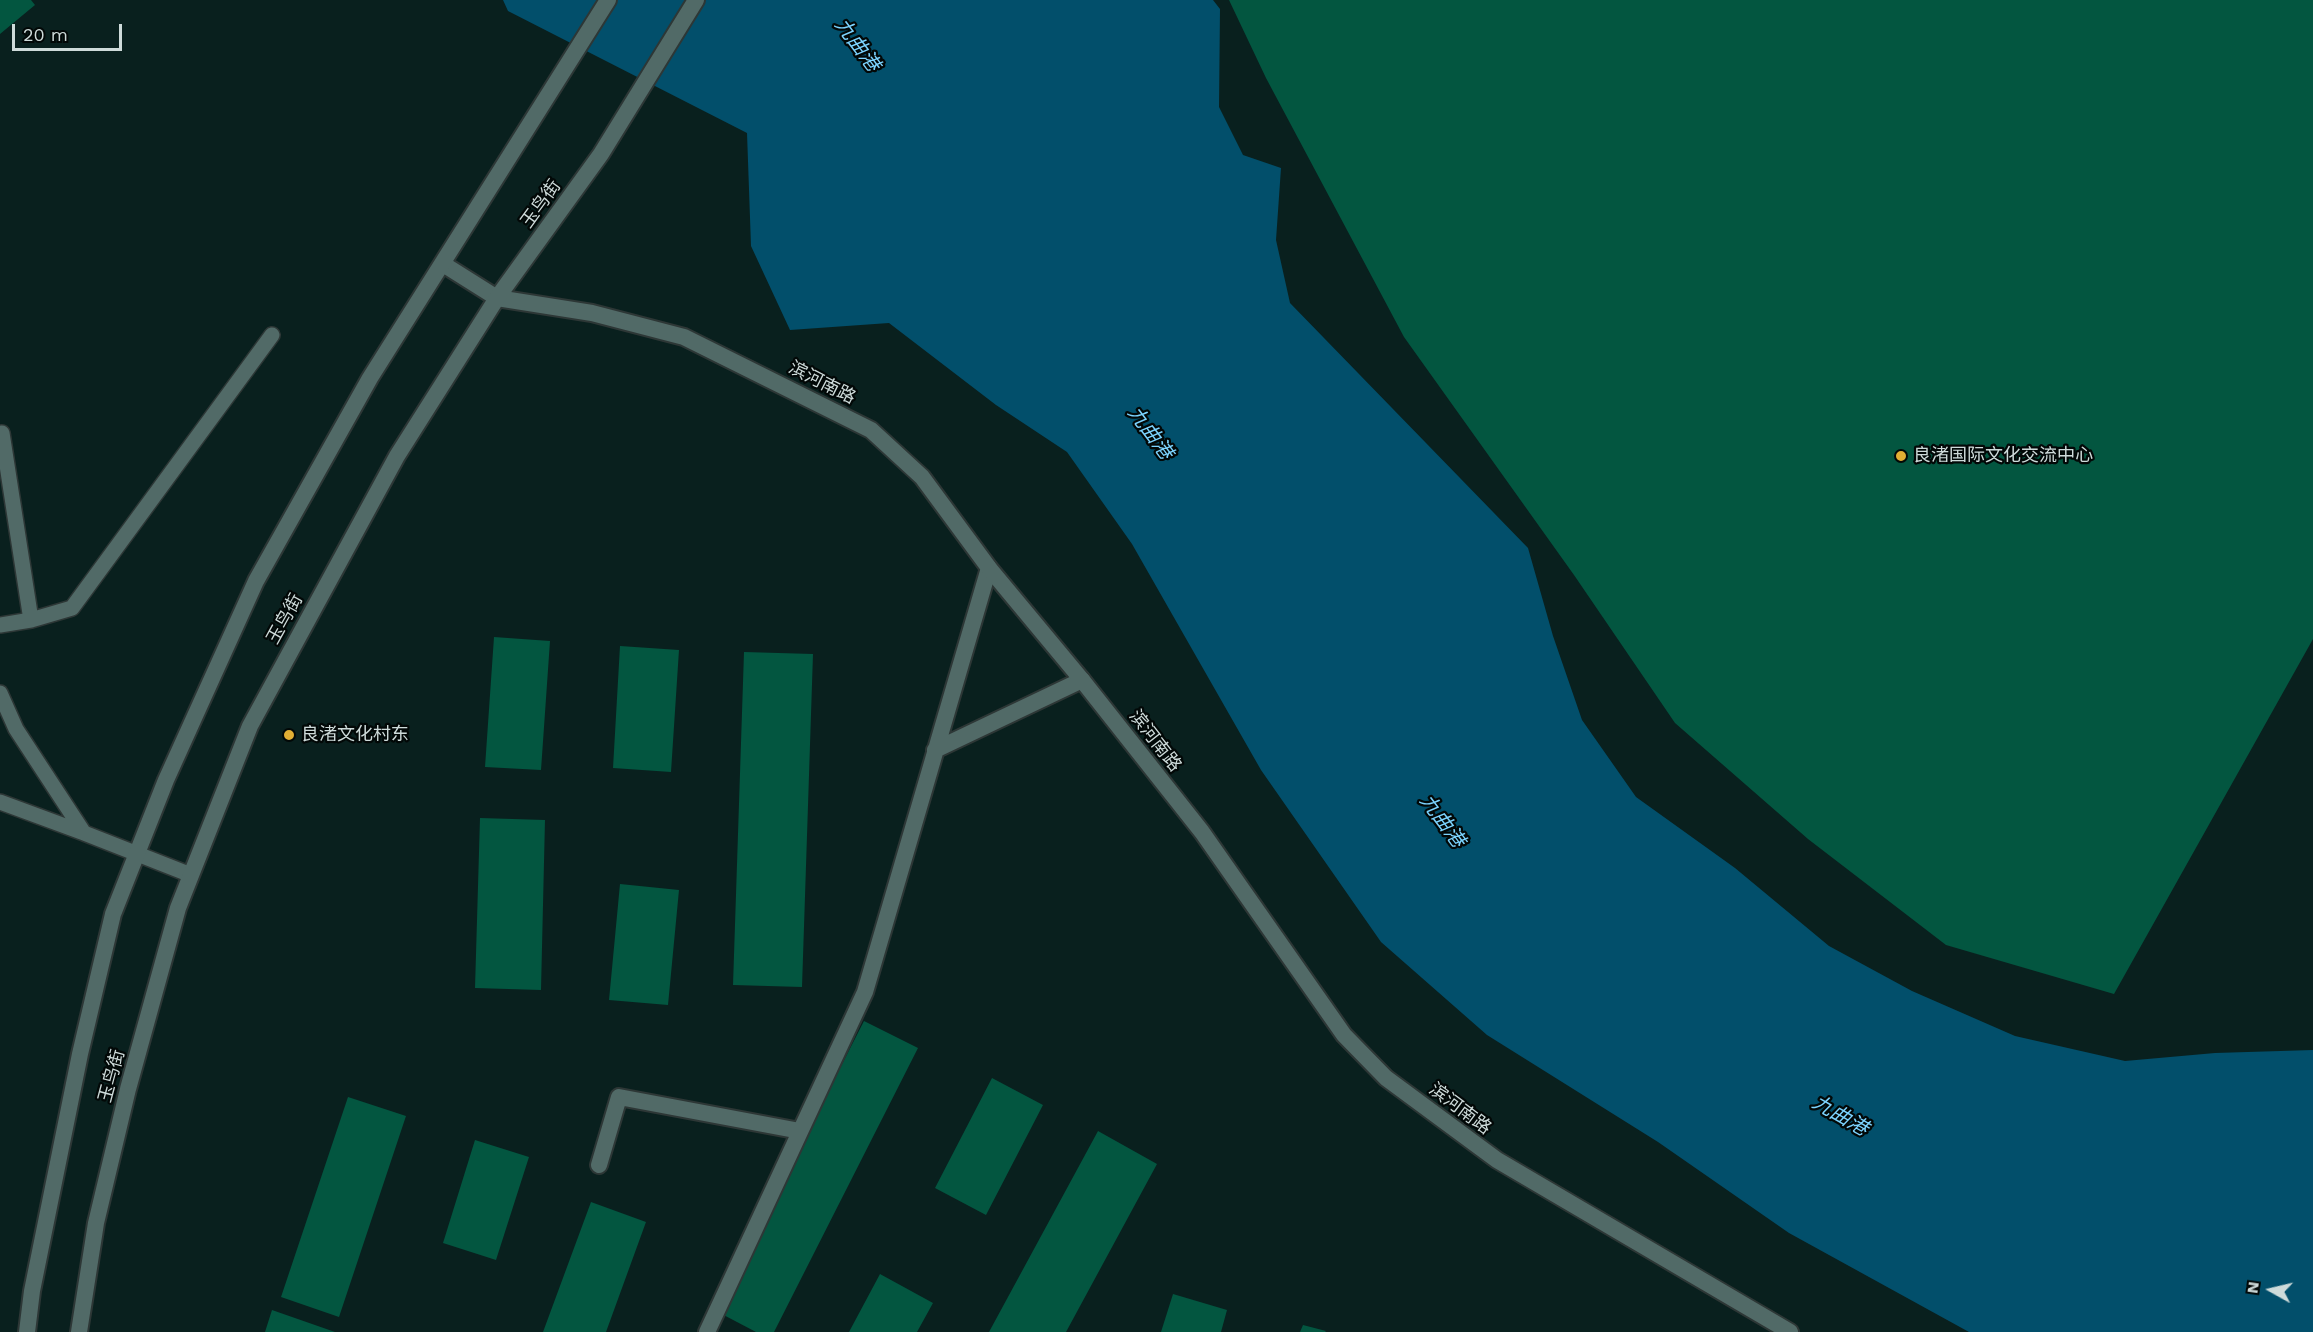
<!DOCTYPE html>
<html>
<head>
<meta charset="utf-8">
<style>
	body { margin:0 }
	#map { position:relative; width:2313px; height:1332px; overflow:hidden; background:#09201e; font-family:"Work Sans",sans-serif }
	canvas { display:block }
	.north { position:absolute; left:2241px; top:1260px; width:60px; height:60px; -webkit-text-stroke:4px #020807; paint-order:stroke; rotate:278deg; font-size:16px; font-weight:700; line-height:24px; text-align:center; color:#cedbda }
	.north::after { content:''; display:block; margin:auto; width:21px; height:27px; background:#cedbda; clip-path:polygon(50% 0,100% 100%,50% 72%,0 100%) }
	.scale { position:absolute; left:12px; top:24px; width:110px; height:27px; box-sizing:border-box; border:3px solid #cedbda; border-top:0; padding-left:8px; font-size:18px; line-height:21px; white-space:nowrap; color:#cedbda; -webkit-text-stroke:4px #020807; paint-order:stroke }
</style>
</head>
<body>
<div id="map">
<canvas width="2313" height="1332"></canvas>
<div class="north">N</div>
<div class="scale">20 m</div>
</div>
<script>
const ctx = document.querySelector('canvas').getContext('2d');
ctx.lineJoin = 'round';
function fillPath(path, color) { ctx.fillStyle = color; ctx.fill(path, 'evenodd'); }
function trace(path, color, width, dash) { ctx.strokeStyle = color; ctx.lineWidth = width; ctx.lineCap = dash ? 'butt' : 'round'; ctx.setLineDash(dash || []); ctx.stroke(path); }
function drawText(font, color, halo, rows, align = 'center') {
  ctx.font = font + ' "Work Sans","Noto Sans SC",sans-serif'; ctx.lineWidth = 4.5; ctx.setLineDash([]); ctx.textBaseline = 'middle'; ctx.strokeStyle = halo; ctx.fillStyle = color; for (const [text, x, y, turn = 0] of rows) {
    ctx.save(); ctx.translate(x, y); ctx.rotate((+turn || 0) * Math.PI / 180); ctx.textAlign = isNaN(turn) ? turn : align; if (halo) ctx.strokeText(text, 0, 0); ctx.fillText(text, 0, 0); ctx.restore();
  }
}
fillPath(new Path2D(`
	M503,0H1213L1220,9L1219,107L1243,155L1281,168L1276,240L1290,303L1528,548L1553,636L1582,720L1636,797L1735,868L1829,946L1912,991L2015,1036L2125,1061L2215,1053L2313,1050V1332H1969L1789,1233L1658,1142L1487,1035L1381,942L1261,770L1132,544L1067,452L996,405L889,323L790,330L751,246L747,133L508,11Z`), '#024f6b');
fillPath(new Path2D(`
	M0,0H31L35,5L0,34Z
	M1229,0H2313V639L2114,994L1946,945L1808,839L1675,723L1574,575L1404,337L1266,78Z
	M494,637L550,641L541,770L485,767Z
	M620,646L679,650L671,772L613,768Z
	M744,652L813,654L802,987L733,985Z
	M480,818L545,820L541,990L475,988Z
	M620,884L679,890L668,1005L609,1000Z
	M864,1021L918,1048L774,1332H756L716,1311Z
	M992,1078L1043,1105L986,1215L935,1188Z
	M348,1097L406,1116L339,1317L281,1297Z
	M1098,1131L1157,1164L1066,1332H989Z
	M475,1140L529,1157L496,1260L443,1243Z
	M591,1202L646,1222L606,1332H543Z
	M880,1274L933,1303L917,1332H849Z
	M1173,1294L1227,1310L1221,1332H1161Z
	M272,1310L335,1332H265Z
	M1303,1325L1326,1331L1325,1332H1300Z`), '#035640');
const service = new Path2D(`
	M2,433L31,620
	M0,625L31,620L72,608L272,335
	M0,693L16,729L84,833L191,875
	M0,802L84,833`);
const minor = new Path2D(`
	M935,750L1082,680
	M599,1165L619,1097L800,1131
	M707,1332L865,992L989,568`);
const tertiary = new Path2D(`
	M443,264L497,298L592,313L684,337L871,430L922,477L989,568L1082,680L1202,832L1344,1035L1386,1078L1497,1160L1790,1332`);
const secondary = new Path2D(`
	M27,1332L32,1291L80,1054L113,914L166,780L256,581L370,378L608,0
	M79,1332L96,1223L128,1089L178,908L250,726L397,456L497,298L601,154L696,0`);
trace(service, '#2d3736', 18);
trace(minor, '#2d3736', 20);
trace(tertiary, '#2d3736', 20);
trace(secondary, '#2d3736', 20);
trace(service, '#516a67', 15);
trace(minor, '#516a67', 16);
trace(tertiary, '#516a67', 16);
trace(secondary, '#516a67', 16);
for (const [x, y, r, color] of [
	[1901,456,6,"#e1af34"],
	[289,735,6,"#e1af34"]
]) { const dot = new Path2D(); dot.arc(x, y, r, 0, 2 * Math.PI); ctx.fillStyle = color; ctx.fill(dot); trace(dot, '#020807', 2); }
drawText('18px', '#cedbda', '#020807', [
	["玉鸟街",541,204,-54],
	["滨河南路",822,383,27],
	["玉鸟街",285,619,-61],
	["滨河南路",1155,741,52],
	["玉鸟街",112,1076,-75],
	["滨河南路",1460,1109,37]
]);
drawText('18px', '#cedbda', '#020807', [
	["良渚国际文化交流中心",1913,456],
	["良渚文化村东",301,735]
], 'left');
drawText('italic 20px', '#7cd4ff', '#020807', [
	["九曲港",857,45,53],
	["九曲港",1150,433,53],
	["九曲港",1442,821,53],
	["九曲港",1840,1116,30]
]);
</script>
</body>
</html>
